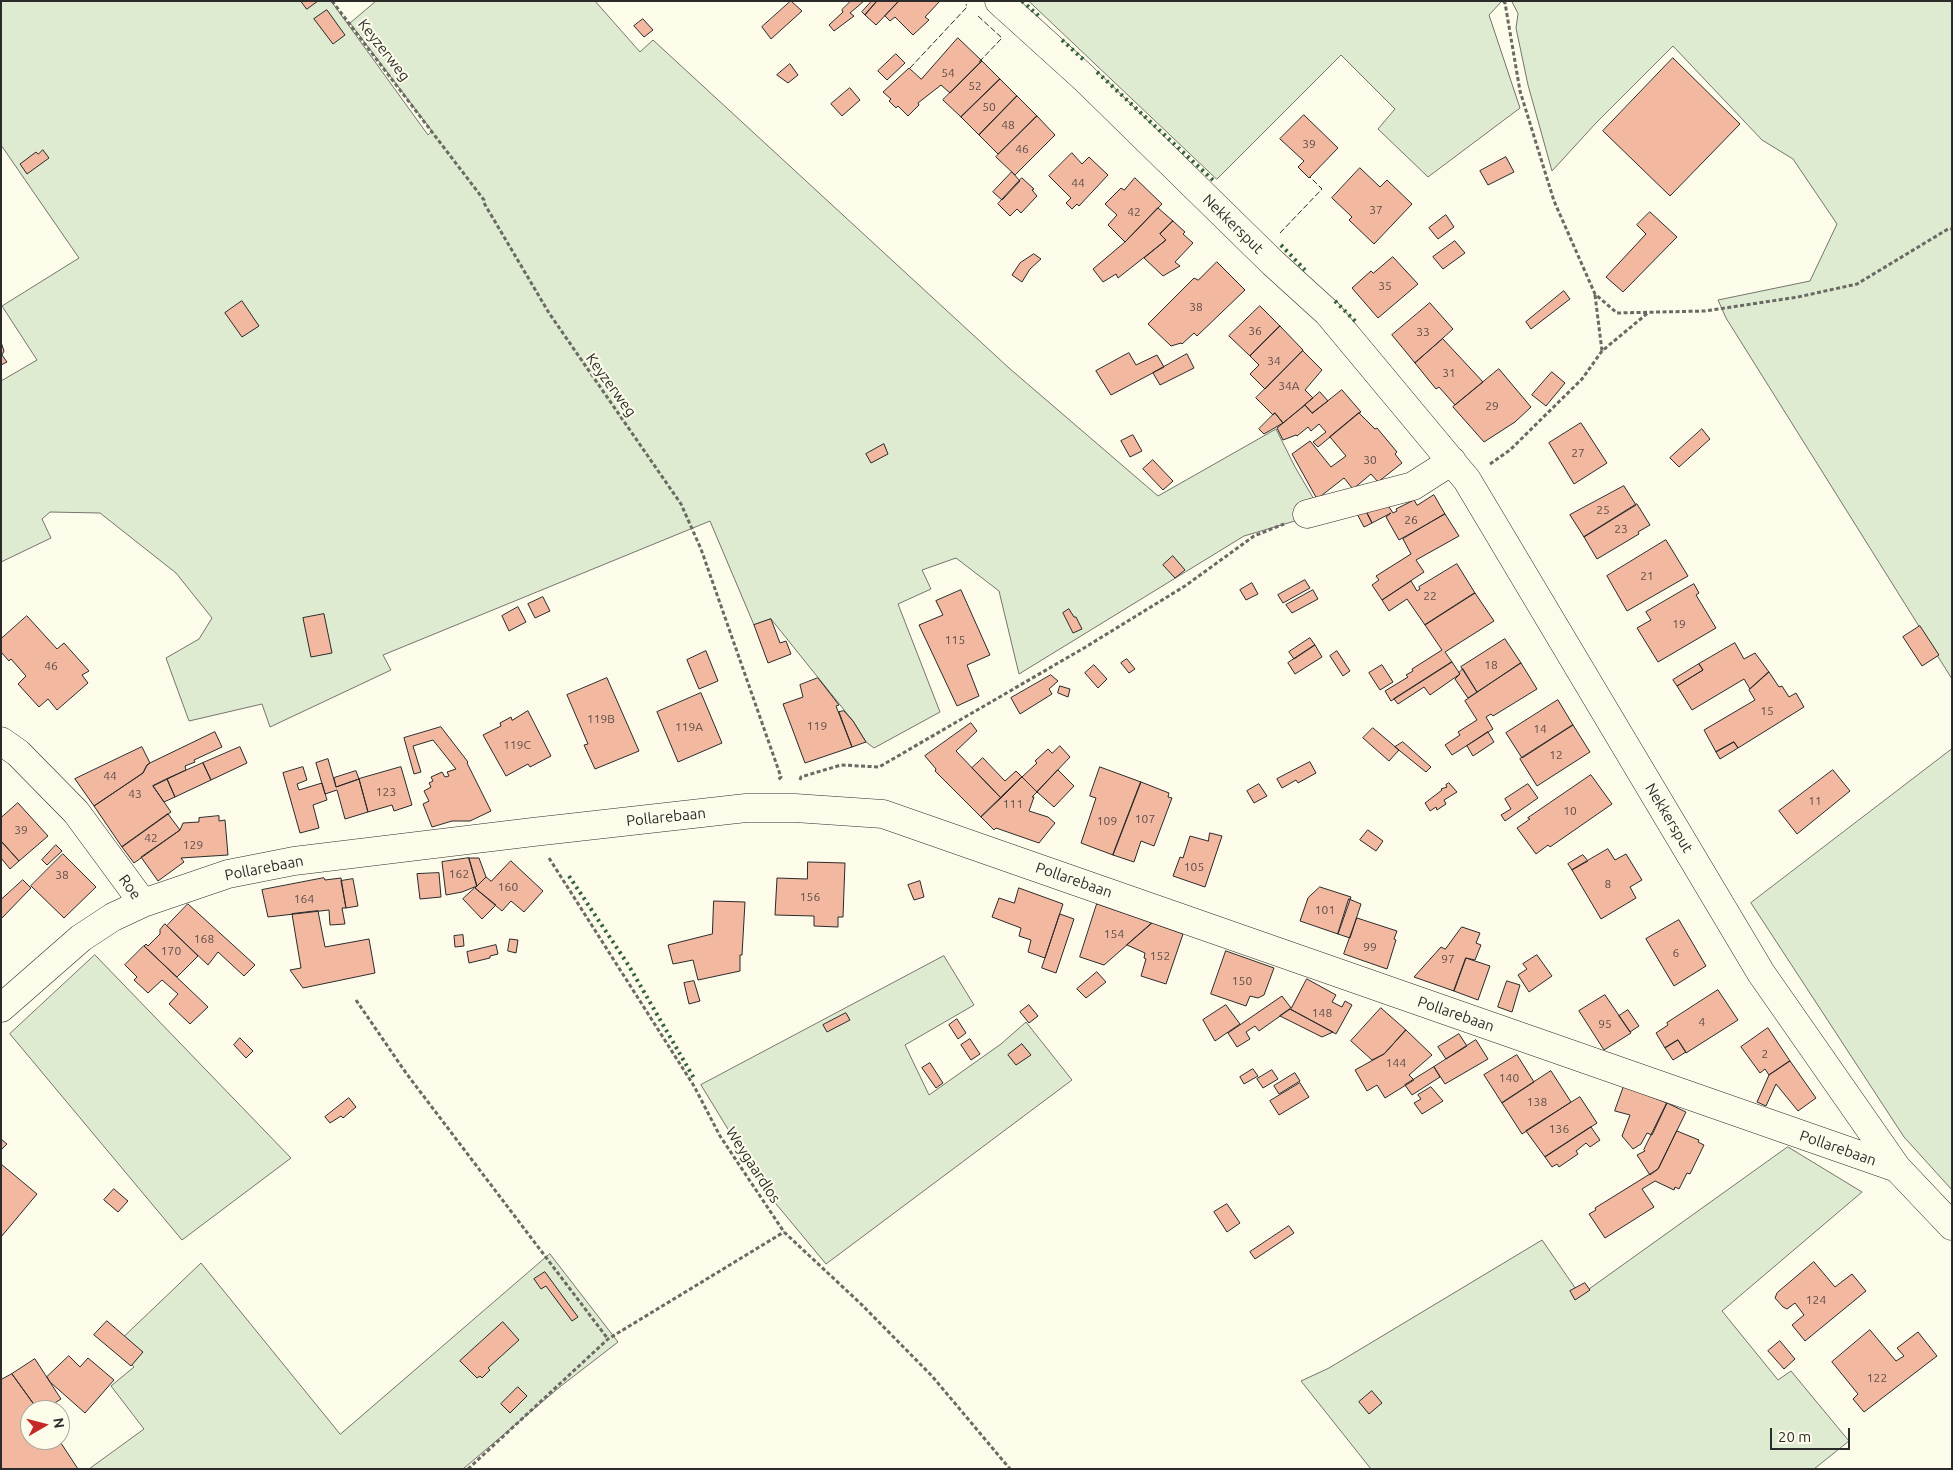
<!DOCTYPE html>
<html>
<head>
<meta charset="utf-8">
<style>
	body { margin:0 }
	#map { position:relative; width:1953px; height:1470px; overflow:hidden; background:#fdfbea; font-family:Ubuntu,sans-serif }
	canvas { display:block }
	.frame { position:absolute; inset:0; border:2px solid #2b2b2b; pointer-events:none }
	.north { position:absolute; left:20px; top:1400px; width:50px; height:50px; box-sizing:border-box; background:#fdfbea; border:1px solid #a9a89e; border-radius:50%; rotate:82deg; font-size:14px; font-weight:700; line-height:20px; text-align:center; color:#2b2b2b }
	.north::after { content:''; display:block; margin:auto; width:18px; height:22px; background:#c62828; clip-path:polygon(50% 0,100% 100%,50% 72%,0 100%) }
	.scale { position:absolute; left:1770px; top:1428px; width:80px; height:22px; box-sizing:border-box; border:2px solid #2b2b2b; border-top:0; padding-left:6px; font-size:15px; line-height:18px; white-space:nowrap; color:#2b2b2b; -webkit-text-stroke:4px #fdfbea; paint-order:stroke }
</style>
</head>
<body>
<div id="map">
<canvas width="1953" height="1470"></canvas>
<div class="frame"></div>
<div class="north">N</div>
<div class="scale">20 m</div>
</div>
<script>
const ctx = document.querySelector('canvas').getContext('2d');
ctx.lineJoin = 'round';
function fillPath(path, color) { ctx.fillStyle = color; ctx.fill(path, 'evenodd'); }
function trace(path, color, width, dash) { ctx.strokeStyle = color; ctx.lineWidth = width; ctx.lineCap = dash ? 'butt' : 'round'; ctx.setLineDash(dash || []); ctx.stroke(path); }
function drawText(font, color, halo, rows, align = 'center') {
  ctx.font = font + ' Ubuntu,sans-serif'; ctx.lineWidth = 4; ctx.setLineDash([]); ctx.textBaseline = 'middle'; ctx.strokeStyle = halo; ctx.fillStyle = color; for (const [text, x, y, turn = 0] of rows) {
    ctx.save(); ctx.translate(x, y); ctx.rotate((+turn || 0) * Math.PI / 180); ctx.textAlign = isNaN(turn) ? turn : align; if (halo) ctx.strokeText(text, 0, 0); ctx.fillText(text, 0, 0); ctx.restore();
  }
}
const green = new Path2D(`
	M1,1H331L428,135L432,131L350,23L376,1H595L640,52L653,40L1009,368L1158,496L1276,429L1295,467L1322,513L1244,536L1019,674L999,591L956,558L922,570L931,589L898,604L940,712L874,748L866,742L853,721L771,619L754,625L710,521L383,655L391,670L270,727L262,704L189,721L166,658L199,639L212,618L176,573L100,513L50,512L42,519L51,538L1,562V381L37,360L2,306L79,258L1,145Z
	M1029,1H1502L1489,15L1520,108L1428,177L1378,129L1395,109L1341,55L1217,179Z
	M1512,1H1952V679L1726,318L1718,300L1810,281L1837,224L1793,159L1762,140L1673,46L1596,123L1552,171L1528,85L1516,28L1518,14Z
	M1952,749V1190L1904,1137L1751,903Z
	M95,955L291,1158L182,1240L10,1034Z
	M944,956L974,1005L905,1045L929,1095L1001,1044L1026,1022L1072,1080L826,1264L767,1193L701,1085Z
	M1788,1147L1862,1192L1722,1311L1778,1380L1791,1371L1849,1441L1814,1469H1371L1301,1381L1329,1368L1542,1240L1580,1295Z
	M550,1254L618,1342L561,1386L463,1469H89L144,1429L111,1386L134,1367L115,1345L201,1263L340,1434Z`);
fillPath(green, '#deebd1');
trace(green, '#74746e', 1);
const building = new Path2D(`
	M301,1H318L307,9Z
	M791,1L802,11L771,39L762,27Z
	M851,1H864L850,13L854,16L834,31L829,25L843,12L842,10Z
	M872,1H877L865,15L862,12Z
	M877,1H899L876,25L865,15Z
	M899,1H940L925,17L929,20L913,35L895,17L890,21L885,16Z
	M327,10L345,35L333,44L314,19Z
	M643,19L653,30L644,37L634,26Z
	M958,38L982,61L950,93L941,85L918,103L919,105L908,116L898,106L896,108L889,101L891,99L883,92L909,68L921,79Z
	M896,54L905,63L887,80L878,71Z
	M1673,58L1740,124L1670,196L1603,131Z
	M982,61L1000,79L961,117L943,100Z
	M790,64L798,75L788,83L777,75Z
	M1000,79L1017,96L979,135L961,117Z
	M850,88L860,100L842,116L831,104Z
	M1017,96L1037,116L998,154L979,135Z
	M1304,115L1338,148L1309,178L1298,167L1304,161L1280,139Z
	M1037,116L1055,135L1015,175L996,157Z
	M43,150L49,158L27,174L20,164L36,152L38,154Z
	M1072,153L1082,164L1089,157L1108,175L1079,206L1077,204L1072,209L1066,203L1071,198L1049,176Z
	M1506,157L1514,172L1488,185L1480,171Z
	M1360,168L1380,187L1387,180L1412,204L1374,244L1349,220L1352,217L1332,198Z
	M1012,172L1020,181L1002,200L993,192Z
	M1022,178L1034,189L1032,190L1037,196L1021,213L1017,209L1010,216L998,204Z
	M1135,178L1162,204L1125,242L1108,225L1117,215L1105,204L1121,188L1124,190Z
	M1158,208L1173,221L1160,234L1166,240L1118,278L1116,274L1103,282L1093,269L1125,242Z
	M1650,212L1677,237L1623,292L1606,277L1646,234L1637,225Z
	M1446,215L1454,227L1438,239L1429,228Z
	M1173,221L1185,232L1183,234L1193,243L1175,262L1180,266L1163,276L1144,258L1166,240L1160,234Z
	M1455,241L1465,253L1443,269L1433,257Z
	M1034,254L1041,259L1030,269L1022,282L1012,275L1020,263Z
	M1393,257L1418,284L1378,318L1352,288L1371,271L1373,273Z
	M1217,262L1245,290L1197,336L1194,333L1182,344L1181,343L1171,346L1148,324L1194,278L1198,280Z
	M1564,291L1570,299L1531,329L1526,322Z
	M242,301L259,326L242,337L225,313Z
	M1430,303L1453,329L1415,363L1392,335Z
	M1260,306L1280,326L1250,356L1229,336Z
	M1280,326L1303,350L1265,389L1250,374L1259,365L1250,356Z
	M1443,339L1483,382L1455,405L1439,387L1436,389L1415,363Z
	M1,342L4,351L2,355L7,362L1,365Z
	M1303,351L1322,370L1305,390L1313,398L1283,423L1275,413L1273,415L1256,398Z
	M1129,353L1136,365L1157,355L1164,367L1111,395L1096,371Z
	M1187,354L1194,368L1160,385L1153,373Z
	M1499,369L1531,407L1515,422L1484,442L1453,407Z
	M1552,372L1565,383L1546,406L1532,395Z
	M1342,390L1361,412L1359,413L1318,447L1313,442L1326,432L1319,424L1311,431L1308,427L1297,436L1296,435L1283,440L1277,428L1305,405L1312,413Z
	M1320,392L1328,401L1312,413L1305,405Z
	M1275,413L1283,423L1264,434L1259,429Z
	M1359,413L1375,429L1377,428L1397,452L1395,454L1402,463L1378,482L1371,474L1353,489L1344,478L1317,499L1292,454L1310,441L1331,467L1346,456L1330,437Z
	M1581,423L1607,463L1574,484L1549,443Z
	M1702,429L1710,439L1679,467L1670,458Z
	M1133,435L1142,451L1130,457L1121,441Z
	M884,444L888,454L871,463L866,454Z
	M1153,460L1173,481L1163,490L1143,469Z
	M1624,486L1636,505L1584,537L1570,515Z
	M1434,495L1445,514L1399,540L1386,517L1391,513L1372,523L1363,505L1384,499L1393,513L1397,511L1396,509L1414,500L1417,505Z
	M1637,504L1650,525L1638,532L1639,534L1597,559L1584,537Z
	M1363,505L1372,523L1364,527L1354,508Z
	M1445,514L1459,536L1416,560L1424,572L1382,600L1372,585L1379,580L1376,576L1411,554L1403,539Z
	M1666,540L1688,576L1627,611L1607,576Z
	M1173,556L1185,570L1175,578L1163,565Z
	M1457,564L1475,593L1425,625L1407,599L1389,611L1382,600L1411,581L1417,591L1420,589L1419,587Z
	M1305,580L1310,588L1283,603L1278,595Z
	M1252,583L1258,594L1246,600L1240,590Z
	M1694,584L1699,593L1696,595L1716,628L1658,662L1637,628L1651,620L1646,612Z
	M961,590L990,655L967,665L979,696L957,706L919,625L943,615L936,601Z
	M1313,590L1318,599L1292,613L1286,605Z
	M1475,593L1494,621L1445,652L1452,662L1391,701L1385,691L1408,677L1406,675L1413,671L1412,669L1442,650L1425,625Z
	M543,597L550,611L535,618L528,604Z
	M518,607L526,622L509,631L502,616Z
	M1069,609L1074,617H1076L1082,629L1073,633L1063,613Z
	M324,614L332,653L311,657L303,618Z
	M27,616L57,649L64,643L89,671L82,675L88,683L57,710L48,699L39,707L18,684L26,676L11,659L9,661L1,652V639Z
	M771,619L780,643L786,641L791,654L768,663L754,625Z
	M1920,626L1939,655L1922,666L1903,637Z
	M1310,638L1315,645L1294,659L1289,652Z
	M1505,639L1521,663L1477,692L1461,667Z
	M1735,643L1744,659L1755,653L1769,672L1750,689L1744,679L1692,710L1677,686L1703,670L1699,664Z
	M1315,645L1322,657L1295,674L1288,663Z
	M706,651L718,681L699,689L687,660Z
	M1337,651L1350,671L1343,676L1330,656Z
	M1127,659L1135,669L1129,673L1121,663Z
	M1452,662L1460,674L1430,695L1424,687L1398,704L1394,699Z
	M1521,663L1537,689L1493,716L1491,714L1486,717L1493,729L1452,755L1445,745L1460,735L1458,732L1477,720L1465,701Z
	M1699,664L1703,670L1677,686L1673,680Z
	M1094,665L1107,679L1098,688L1085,673Z
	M1382,665L1393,682L1380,690L1369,673Z
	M1463,669L1477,692L1468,698L1455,679L1460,674L1459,673Z
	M1769,672L1779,687L1782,686L1789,697L1796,693L1804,707L1738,748L1734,742L1716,752L1704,730L1755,700L1749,690Z
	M1051,675L1058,681L1049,689L1052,694L1020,714L1011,698Z
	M607,678L639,751L595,769L584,745L588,744L567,695Z
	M818,678L839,705L836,706L852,747L805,763L783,704L803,697L800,685Z
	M1060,686L1070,689L1068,697L1058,693Z
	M701,693L722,743L678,762L657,712Z
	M1558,700L1573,725L1522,758L1506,733Z
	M528,711L551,756L530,767L528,764L506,776L483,735L501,726L500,723L511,717L512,720Z
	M844,711L853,721L866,742L852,747L839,712Z
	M971,723L977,731L956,751L1001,798L981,817L935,771L936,769L925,756Z
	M1573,725L1590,752L1537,786L1520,759Z
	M441,727L468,762L467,763L491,811L470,821H452L432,827L423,804L429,801L424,791L431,787L429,783L433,781L431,777L442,772L445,777L449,776L447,772L456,769L433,740L413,746L421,772L414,774L404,738Z
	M1373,728L1399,750L1389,761L1363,738Z
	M215,732L222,747L194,760L195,762L185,766L186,770L153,786L171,812L122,847L94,806L143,773L147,765L150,763Z
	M1488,732L1494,742L1473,756L1467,746Z
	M1403,742L1431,767L1426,772L1395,747Z
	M1734,742L1738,748L1720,759L1716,752Z
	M1060,746L1070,757L1037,792L1022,777L1037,763L1035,761L1048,749L1052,753Z
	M142,747L150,763L147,765L143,773L94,806L75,779Z
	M240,747L247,763L211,780L203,763Z
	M983,758L1005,781L1016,771L1022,777L1001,798L972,768Z
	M328,759L336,787L359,779L368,812L345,819L337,790L325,794L316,763Z
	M1310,762L1316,773L1298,783L1296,780L1282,788L1277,779Z
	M203,763L211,780L175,797L167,779Z
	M303,767L307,780L297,784L299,790L322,783L327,800L313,805L319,828L300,833L283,773Z
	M401,767L412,805L394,811L392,805L368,812L359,779Z
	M1100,767L1141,782L1113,855L1081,843L1096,798L1090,796Z
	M1058,770L1074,786L1054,807L1037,792Z
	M1833,770L1850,791L1797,834L1779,811Z
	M356,771L359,779L336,787L334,778Z
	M1591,775L1612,804L1550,847L1548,845L1536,854L1517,828L1530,819L1528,818Z
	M1022,777L1037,792L1032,797H1034L1029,811L1048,817L1055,823L1039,843L996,828L994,830L981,817Z
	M167,779L175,797L164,802L153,786Z
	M1141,782L1169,793L1168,797L1172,798L1154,846L1141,841L1134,862L1113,855Z
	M1449,783L1457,792L1444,800L1446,804L1437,810L1436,807L1430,811L1425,803L1442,790L1441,789L1447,787L1446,785Z
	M1259,784L1267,796L1254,803L1247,791Z
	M1528,784L1538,798L1505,821L1501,815L1511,809L1505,799Z
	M18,803L48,836L19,861L1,841V818Z
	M168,814L180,830L134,863L122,847Z
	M219,816V821L225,820L228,855L181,858L184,862L158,881L141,857L180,830L183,823L199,822V818Z
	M1368,830L1383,841L1376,851L1360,840Z
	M1210,833L1222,836L1205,887L1173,876L1180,857L1183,858L1190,836L1208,841Z
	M1,841L19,861L10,869L1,858Z
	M56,845L62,851L47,865L42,860Z
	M1608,849L1615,860L1626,854L1642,880L1630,887L1636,898L1601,919L1572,870Z
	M63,854L96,887L64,918L31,886Z
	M1583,855L1588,861L1572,870L1568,864Z
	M469,858L477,886L462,892L446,895L442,862Z
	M469,858H479L486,877L477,886Z
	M511,861L543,891L524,912L511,901L502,911L475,888L486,877L491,881Z
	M808,862L845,863L843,917H838V927L814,926V916L775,915L777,878L807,879Z
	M439,873L441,897L420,899L417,874Z
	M324,878L325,880L341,878L346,908H342L345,924L330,925L329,910L268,917L262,890Z
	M353,879L358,906L346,908L341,881Z
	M23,880L31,888L1,919V900Z
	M920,881L924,897L914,900L908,885Z
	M1320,887L1351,897L1338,934L1300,921L1308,898Z
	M475,888L496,905L482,919L463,899Z
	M1019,888L1063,904L1045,958L1028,952L1031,940L1019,936L1021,928L992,917L999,898L1014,903Z
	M1349,899L1361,904L1350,938L1338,934Z
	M714,901L745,902L742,955H740V971L698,980L693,960L673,964L668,945L712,934Z
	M188,904L255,965L244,976L218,952L208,965L167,926Z
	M1097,904L1152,923L1104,965L1080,957Z
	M318,911L325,947L369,939L375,973L303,988L290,970L301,968L292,914Z
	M1060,914L1074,919L1056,973L1042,968Z
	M1357,918L1397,931L1394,939L1396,940L1387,969L1344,954Z
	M1679,920L1706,966L1674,986L1646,939Z
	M1152,923L1183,934L1166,984L1141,976L1146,959L1144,958L1145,953L1127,945Z
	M165,924L198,956L177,977L144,946L146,944L148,946L160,934V930Z
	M1462,927L1480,933L1476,943L1481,945L1475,960L1466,958L1454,991L1414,977L1441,947L1445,949Z
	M463,935L464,946L455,947L454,936Z
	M510,939L518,940L516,953L508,951Z
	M496,945L498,954L490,956V958L469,963L467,952Z
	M144,946L208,1007L190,1024L169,1004L178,994L162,980L148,993L134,980L137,977L125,965Z
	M1226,951L1274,968L1264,995L1258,998L1250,996L1246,1006L1211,994Z
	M1537,955L1552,976L1529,992L1518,975L1527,969L1523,964Z
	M1466,958L1490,966L1478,1000L1454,991Z
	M1097,972L1106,982L1086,998L1077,989Z
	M1307,979L1336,995L1332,1002L1342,1007L1345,1001L1352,1005L1336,1034L1290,1009L1259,1031L1255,1026L1246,1032L1250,1039L1237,1047L1228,1033L1282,996L1291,1008Z
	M694,981L700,1001L689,1004L684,983Z
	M1507,981L1520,985L1512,1012L1498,1007Z
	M1718,990L1738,1020L1686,1053L1678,1040L1665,1048L1656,1033L1668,1025L1667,1023Z
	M1605,995L1631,1033L1604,1050L1579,1011Z
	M1029,1005L1038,1016L1029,1023L1020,1012Z
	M1226,1005L1240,1024L1215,1041L1203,1020Z
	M1381,1008L1406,1030L1384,1054L1372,1060L1351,1041Z
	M1290,1009L1333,1032L1322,1037L1280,1016Z
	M1628,1010L1639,1026L1630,1032L1619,1016Z
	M846,1013L850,1020L827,1032L823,1025Z
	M957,1019L966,1033L958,1039L949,1025Z
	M1768,1028L1790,1061L1769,1075L1765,1069L1760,1073L1741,1047Z
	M1406,1030L1432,1055L1409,1075L1414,1080L1385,1098L1377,1085L1367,1091L1355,1070L1384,1054Z
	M1459,1034L1467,1046L1446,1059L1438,1047Z
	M240,1038L253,1051L246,1058L234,1045Z
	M970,1039L980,1054L971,1060L961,1045Z
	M1476,1040L1488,1059L1445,1084L1434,1067Z
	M1678,1040L1686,1052L1673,1060L1665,1048Z
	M1022,1044L1031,1055L1016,1065L1008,1055Z
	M1517,1055L1534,1082L1502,1103L1484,1075Z
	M1790,1061L1816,1098L1798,1111L1776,1084L1766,1106L1757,1102L1769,1075Z
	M930,1063L943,1083L936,1088L922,1068Z
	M1434,1067L1440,1077L1412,1095L1405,1085Z
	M1253,1069L1258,1076L1244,1084L1240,1077Z
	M1272,1070L1278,1079L1263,1088L1257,1079Z
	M1551,1071L1571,1102L1522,1134L1502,1103Z
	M1295,1073L1300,1081L1279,1094L1274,1086Z
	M1300,1083L1309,1097L1279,1115L1270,1101Z
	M1624,1086L1667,1103L1652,1135L1647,1133L1641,1144L1633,1149L1622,1136L1630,1115L1615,1111Z
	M1431,1087L1443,1101L1422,1114L1414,1103L1421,1099L1418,1095Z
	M1580,1097L1597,1123L1545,1157L1526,1131Z
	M349,1098L356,1107L343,1118L341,1116L330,1123L325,1117Z
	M1667,1103L1686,1112L1658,1169L1650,1175L1637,1155L1645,1151L1644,1150Z
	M1591,1127L1600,1140L1590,1147L1586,1143L1576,1151L1578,1154L1559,1167L1557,1164L1552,1167L1545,1157Z
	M1677,1131L1699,1140L1698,1142L1704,1145L1690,1174L1687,1173L1679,1189L1675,1187L1674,1190L1655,1181L1642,1189L1654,1207L1605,1238L1589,1214L1596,1210L1595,1208L1658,1169Z
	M1,1139L7,1144L1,1150Z
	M1,1164L37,1194L1,1237Z
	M114,1189L128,1201L118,1212L104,1200Z
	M1227,1204L1240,1223L1227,1232L1214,1212Z
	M1289,1226L1294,1233L1255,1259L1250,1252Z
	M1814,1262L1835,1287L1852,1274L1866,1291L1805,1341L1792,1325L1804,1315L1795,1303L1787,1309L1783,1307L1775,1298L1777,1293Z
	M545,1272L578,1317L572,1321L546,1286L541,1289L534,1279Z
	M1585,1283L1590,1290L1575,1300L1570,1291Z
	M107,1321L143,1352L131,1366L94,1335Z
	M503,1322L519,1340L488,1368L490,1370L482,1378L480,1376L477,1378L460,1361Z
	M1870,1330L1896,1361L1904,1356L1897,1348L1918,1332L1937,1356L1864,1412L1853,1399L1858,1394L1832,1362Z
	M1780,1341L1795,1359L1784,1369L1768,1351Z
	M69,1356L80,1367L88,1358L114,1380L85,1413L50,1382L47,1377Z
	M35,1359L61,1399L44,1410H38L12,1374Z
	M12,1374L38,1410H30V1440H59L78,1469H1V1380Z
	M518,1387L527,1396L510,1413L501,1404Z
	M1372,1391L1382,1403L1369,1414L1359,1402Z`);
fillPath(building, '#f2b8a0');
trace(building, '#2b2b2b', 1);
const minor = new Path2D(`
	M999,1L1083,77L1273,263L1328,313L1467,480L1761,973L1897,1168
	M1307,514L1413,486L1452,461
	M1,741L18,753L76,812L143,903
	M1,1008L81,938L113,917L143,903L228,874L294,861L533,832L746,808H795L883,814L1897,1168L1952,1226`);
trace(minor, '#2b2b2b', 29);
trace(new Path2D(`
	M332,1L484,200V203L549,313L681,504L701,549L781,777L778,780
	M1503,1L1505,3L1520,91L1554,201L1595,294L1617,313L1705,311L1798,297L1857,284L1948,229H1952
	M1595,295L1602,351
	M1490,464L1510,450L1582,379L1602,351L1649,312
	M800,780L801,777L841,765L879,767L1084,648L1185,586L1254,536L1284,524
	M549,858L694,1086L720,1136L784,1232L861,1304L932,1376L1010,1469
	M356,1000L406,1073L608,1339
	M468,1469L608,1339L784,1232`), '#6a6964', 3, [4, 2.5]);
trace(minor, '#fdfbea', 28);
trace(new Path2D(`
	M1022,1L1040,17
	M1062,40L1086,62
	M1097,72L1215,182
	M1281,245L1305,270
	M1335,301L1358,324
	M569,876L629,966L695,1080`), '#34623c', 4, [2.5, 4]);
trace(new Path2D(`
	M978,16L1002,38L979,62
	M910,68L967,7L966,4
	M1280,233L1322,189L1310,177`), '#2b2b2b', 1, [6, 2.5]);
drawText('12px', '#5d4e48', null, [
	["54",948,73],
	["52",975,86],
	["50",989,107],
	["48",1008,125],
	["39",1309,144],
	["46",1022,149],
	["44",1078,183],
	["37",1376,210],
	["42",1134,212],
	["35",1385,286],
	["38",1196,307],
	["36",1255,331],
	["33",1423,332],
	["34",1274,361],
	["31",1449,373],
	["34A",1289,386],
	["29",1492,406],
	["27",1578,453],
	["30",1370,460],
	["25",1603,510],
	["26",1411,520],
	["23",1621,529],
	["21",1647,576],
	["22",1430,596],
	["19",1679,624],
	["115",955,640],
	["18",1491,665],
	["46",51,666],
	["15",1767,711],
	["119B",601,719],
	["119",817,726],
	["119A",689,727],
	["14",1540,729],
	["119C",517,745],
	["12",1556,755],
	["44",110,776],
	["123",386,792],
	["43",135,794],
	["11",1815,801],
	["111",1013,804],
	["10",1570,811],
	["107",1145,819],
	["109",1107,821],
	["39",21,830],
	["42",151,838],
	["129",193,845],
	["105",1194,867],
	["162",459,874],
	["38",62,875],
	["8",1608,884],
	["160",508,887],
	["156",810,897],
	["164",304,899],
	["101",1325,910],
	["154",1114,934],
	["168",204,939],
	["99",1370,947],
	["170",171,951],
	["6",1676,953],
	["152",1160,956],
	["97",1448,959],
	["150",1242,981],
	["148",1322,1013],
	["4",1702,1022],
	["95",1605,1024],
	["2",1765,1054],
	["144",1396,1063],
	["140",1509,1078],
	["138",1537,1102],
	["136",1559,1129],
	["124",1816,1300],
	["122",1877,1378]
]);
drawText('15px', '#2b2b2b', '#fdfbea', [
	["Keyzerweg",384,50,52],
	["Nekkersput",1233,224,44],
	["Keyzerweg",611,385,54],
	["Pollarebaan",666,817,-6],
	["Nekkersput",1669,818,59],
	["Pollarebaan",264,868,-11],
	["Pollarebaan",1074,880,19],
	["Roe",130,887,54],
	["Pollarebaan",1456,1014,19],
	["Pollarebaan",1838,1148,19],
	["Weygaardlos",753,1165,57]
]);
</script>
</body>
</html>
